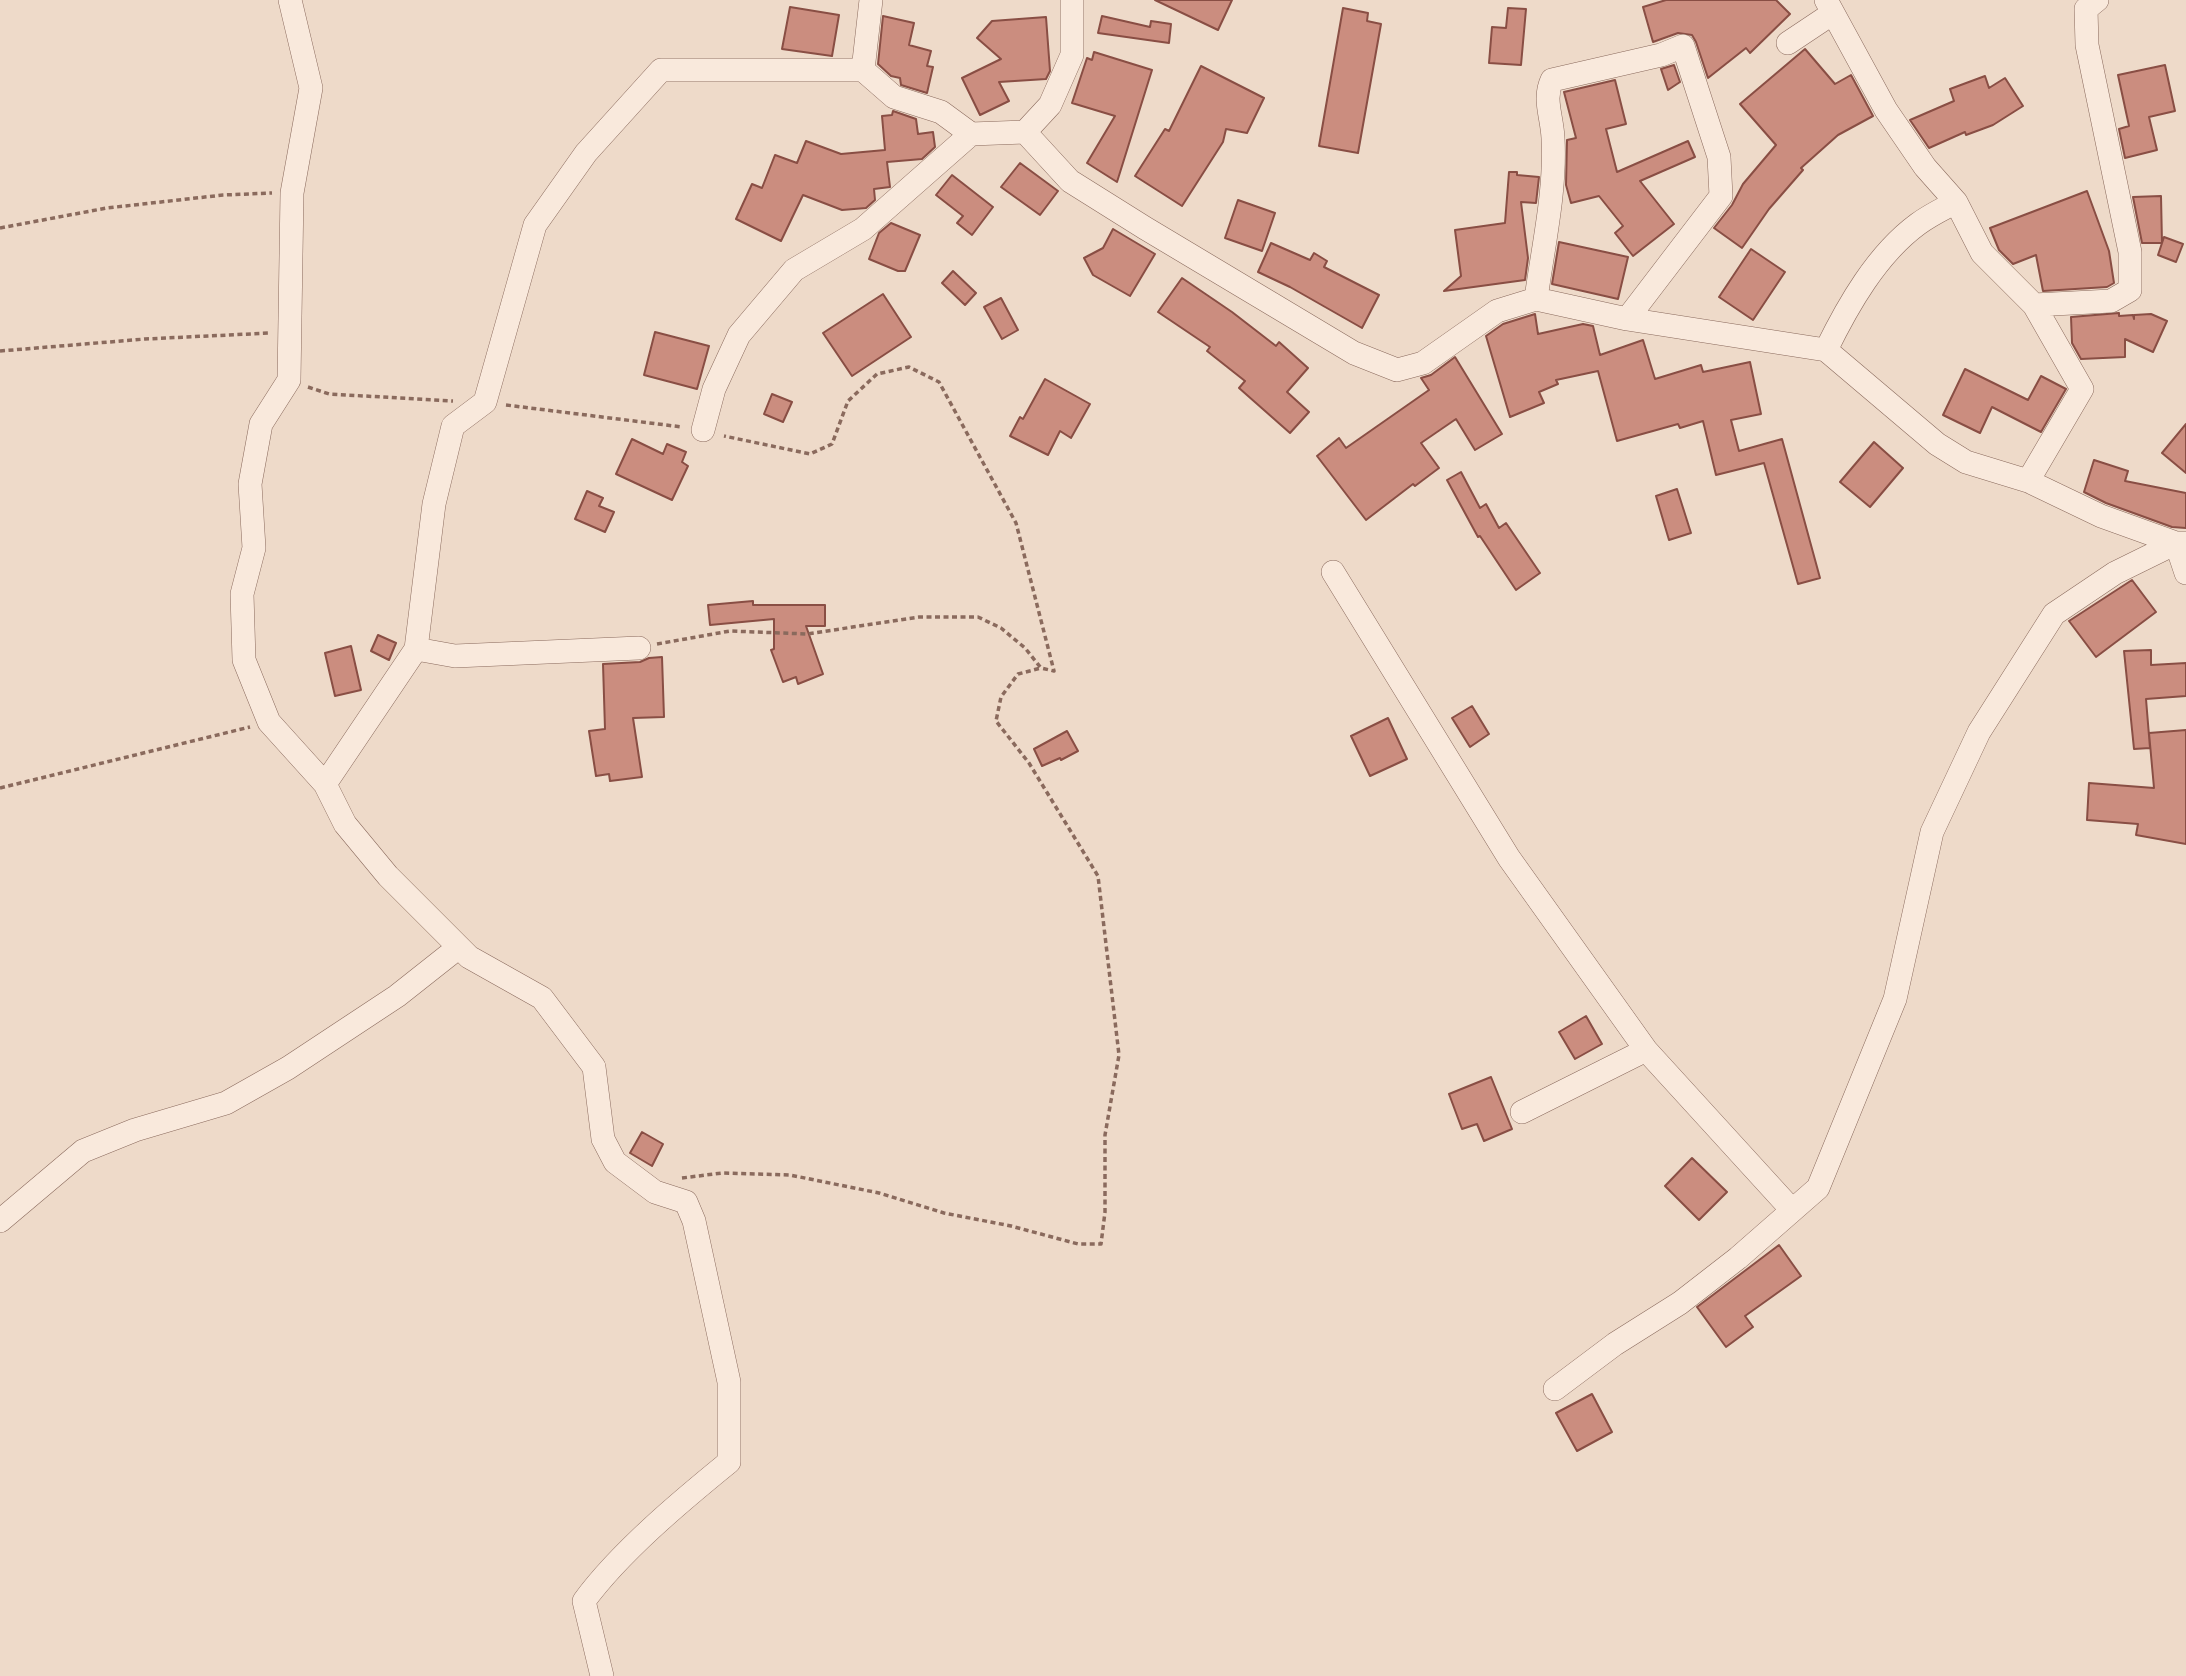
<!DOCTYPE html>
<html>
<head>
<meta charset="utf-8">
<style>
	body { margin:0 }
	canvas { display:block; background:#eedac9 }
</style>
</head>
<body>
<canvas width="2186" height="1676"></canvas>
<script>
const ctx = document.querySelector('canvas').getContext('2d');
ctx.lineJoin = 'round';
function fillPath(path, color) { ctx.fillStyle = color; ctx.fill(path, 'evenodd'); }
function trace(path, color, width, dash) { ctx.strokeStyle = color; ctx.lineWidth = width; ctx.lineCap = dash ? 'butt' : 'round'; ctx.setLineDash(dash || []); ctx.stroke(path); }
const building = new Path2D(`
	M1155,0H1232L1218,30Z
	M1666,0H1776L1790,14L1750,53L1746,48L1708,78L1696,42L1692,35L1678,33L1653,42L1643,7Z
	M790,7L839,15L832,56L782,49Z
	M1343,8L1368,13L1367,21L1381,24L1358,153L1319,146Z
	M1508,8L1526,9L1521,65L1489,63L1492,27L1506,28Z
	M883,16L914,23L909,45L931,51L927,66L933,67L927,93L901,85L900,78L891,76L878,64Z
	M1102,16L1150,27L1151,21L1171,24L1169,43L1098,33Z
	M1046,17L1050,71L1046,79L999,82L1009,101L980,115L962,78L1001,59L977,38L992,21Z
	M1805,49L1835,84L1851,75L1873,116L1838,135L1801,168L1803,170L1769,209L1742,248L1714,228L1732,205L1743,184L1776,145L1740,104Z
	M1094,52L1152,70L1117,182L1087,163L1115,116L1072,103L1087,58L1092,60Z
	M1674,65L1680,82L1668,90L1661,69Z
	M2165,65L2175,111L2149,117L2157,150L2125,158L2119,129L2129,126L2118,75Z
	M1201,66L1264,98L1247,133L1226,129L1223,142L1182,206L1135,176L1165,129L1169,131Z
	M1985,76L1989,88L2005,78L2023,106L1993,125L1966,135L1965,132L1929,148L1910,120L1954,101L1950,89Z
	M1615,80L1626,124L1606,129L1617,172L1688,141L1695,157L1640,181L1674,224L1633,256L1615,233L1623,226L1599,196L1571,203L1566,185L1567,140L1576,138L1564,92Z
	M893,111L916,119L918,134L933,132L935,147L922,159L887,162L890,187L874,189L875,200L866,208L842,210L803,195L781,241L736,219L752,184L762,188L775,155L797,163L806,141L841,154L885,150L882,116L892,115Z
	M1020,163L1058,191L1040,215L1001,187Z
	M1509,172H1517V175L1539,177L1536,203L1521,202L1528,258L1525,280L1444,291L1461,276L1455,230L1505,223Z
	M952,175L993,207L972,235L957,223L963,216L936,195Z
	M2087,191L2109,251L2114,283L2107,287L2043,291L2036,255L2013,264L1999,250L1990,228Z
	M2161,196L2162,243H2142L2133,197Z
	M1238,200L1275,213L1262,251L1225,238Z
	M891,223L920,235L905,271H898L869,259L879,233Z
	M1113,229L1155,254L1130,296L1093,275L1084,258L1103,248Z
	M2164,237L2183,244L2176,262L2158,255Z
	M1559,242L1628,257L1618,299L1552,284Z
	M1271,243L1310,260L1314,253L1327,261L1324,267L1379,295L1362,328L1290,287L1258,272Z
	M1751,249L1785,272L1753,320L1719,297Z
	M953,271L976,293L965,305L942,283Z
	M1182,278L1232,312L1276,346L1279,342L1308,368L1287,392L1309,412L1290,433L1239,388L1245,381L1207,351L1210,347L1158,312Z
	M883,294L911,337L852,376L823,333Z
	M1001,298L1018,330L1002,339L984,307Z
	M2119,313V316L2133,315L2134,319V315L2151,314L2167,321L2153,352L2125,339V357L2081,359L2072,343L2071,317Z
	M1535,314L1538,334L1583,324L1593,326L1600,355L1643,340L1655,379L1701,365L1703,372L1750,362L1761,414L1731,420L1739,451L1782,439L1820,578L1798,584L1764,463L1716,475L1703,421L1680,428L1678,424L1617,441L1598,371L1556,380L1558,384L1539,392L1544,403L1510,417L1486,336L1503,324Z
	M655,332L709,346L697,389L644,375Z
	M1455,357L1502,434L1475,450L1456,419L1421,443L1439,468L1415,486L1413,484L1366,520L1317,456L1339,438L1346,448L1429,390L1421,378L1431,375Z
	M1965,369L2028,400L2041,376L2066,389L2041,432L1992,407L1980,433L1943,415Z
	M1045,379L1090,404L1071,438L1060,431L1048,455L1010,436L1020,417L1023,419Z
	M772,394L792,402L783,422L764,414Z
	M2186,424V473L2162,453Z
	M632,439L663,454L667,444L686,452L682,462L688,466L672,500L616,474Z
	M1874,442L1903,468L1870,507L1840,482Z
	M2094,460L2128,471L2125,481L2186,493V528L2172,527L2106,503L2084,492Z
	M1461,472L1480,508L1486,504L1499,528L1506,523L1540,573L1516,590L1480,536L1478,537L1447,480Z
	M1677,489L1691,533L1669,540L1656,496Z
	M587,491L603,498L599,506L614,512L605,532L575,519Z
	M2132,580L2156,612L2096,657L2069,621Z
	M753,601V605H825V626H806L823,674L798,684L796,677L783,682L771,650L774,649V619L710,625L708,605Z
	M378,635L396,643L389,660L371,651Z
	M351,646L361,690L335,696L325,653Z
	M2151,650V665L2186,663V696L2146,699L2150,748L2134,749L2124,651Z
	M662,657L664,717L633,718L642,777L610,781L609,774L596,776L589,731L605,729L603,664L640,662L649,658Z
	M1472,706L1489,734L1470,747L1452,718Z
	M1388,718L1407,759L1370,776L1351,736Z
	M2186,730V844L2136,835L2138,824L2087,820L2089,783L2154,788L2149,733Z
	M1067,731L1078,751L1061,760L1060,758L1042,766L1034,749Z
	M1586,1016L1602,1044L1575,1059L1559,1032Z
	M1491,1077L1512,1129L1484,1141L1477,1124L1462,1129L1449,1094Z
	M642,1132L663,1144L652,1166L630,1153Z
	M1692,1158L1727,1192L1699,1220L1665,1186Z
	M1779,1245L1801,1276L1745,1316L1753,1327L1726,1347L1697,1307Z
	M1592,1394L1612,1432L1577,1451L1556,1413Z`);
fillPath(building, '#cb8d7f');
trace(building, '#894e44', 2);
const minor = new Path2D(`
	M290,0L311,88L292,193L289,380L261,424L250,484L254,548L242,594L244,660L269,722L325,784L345,824L388,876L469,957L542,998L594,1067L603,1139L615,1162L655,1192L686,1202L694,1221L729,1382V1462C681,1501 620,1552 584,1601L602,1676
	M871,0L863,70L894,97L941,112L971,134
	M1826,0L1886,110L1925,167L1956,202L1982,253L2034,305L2082,389L2028,481
	M1788,43L1833,13
	M1025,132L1070,181L1145,228L1354,353L1397,370L1423,363L1497,311L1536,299L1627,319L1826,350L1937,444L1966,462L2028,481L2101,516L2176,543H2186
	M1536,299C1543,246 1556,191 1553,138C1552,116 1543,99 1552,80L1661,55L1683,46L1719,157L1721,196L1627,319
	M2034,305L2111,301L2130,290V252L2087,45L2086,9L2097,0
	M1826,350C1848,305 1877,254 1918,224C1930,215 1943,209 1956,202
	M703,430L714,389L739,335L794,270L863,229L971,134L1025,132L1050,105L1072,55V0
	M1333,572L1509,858L1646,1050L1792,1210
	M416,649L455,656L639,648
	M325,784L416,649L434,504L453,426L485,402L535,225L586,153L661,70H863
	M1522,1112L1646,1050
	M0,1221L83,1151L135,1130L226,1103L288,1068L397,996L459,947
	M1555,1389L1615,1344L1680,1303L1738,1258L1818,1188L1895,999L1932,832L1979,732L2054,614L2115,573L2176,543L2186,573`);
trace(minor, '#8a6a5d', 24);
trace(new Path2D(`
	M0,228L107,208L223,195L272,193
	M0,351L145,339L270,333
	M308,387L329,394L453,401
	M506,405L682,427
	M657,644L730,631L807,634L919,617H978L1001,628L1025,648L1041,668L1054,671L1016,523L939,382L909,367L877,374L848,401L832,444L810,454L724,436
	M0,788L250,727
	M682,1178L722,1173L790,1175L879,1193L944,1213L1011,1226L1078,1244H1101L1105,1212V1135L1119,1055L1098,876L1029,763L996,721L1001,697L1018,674L1041,668`), '#8a6a5d', 3.5, [5, 3.5]);
trace(minor, '#f9e9dc', 23);
</script>
</body>
</html>
